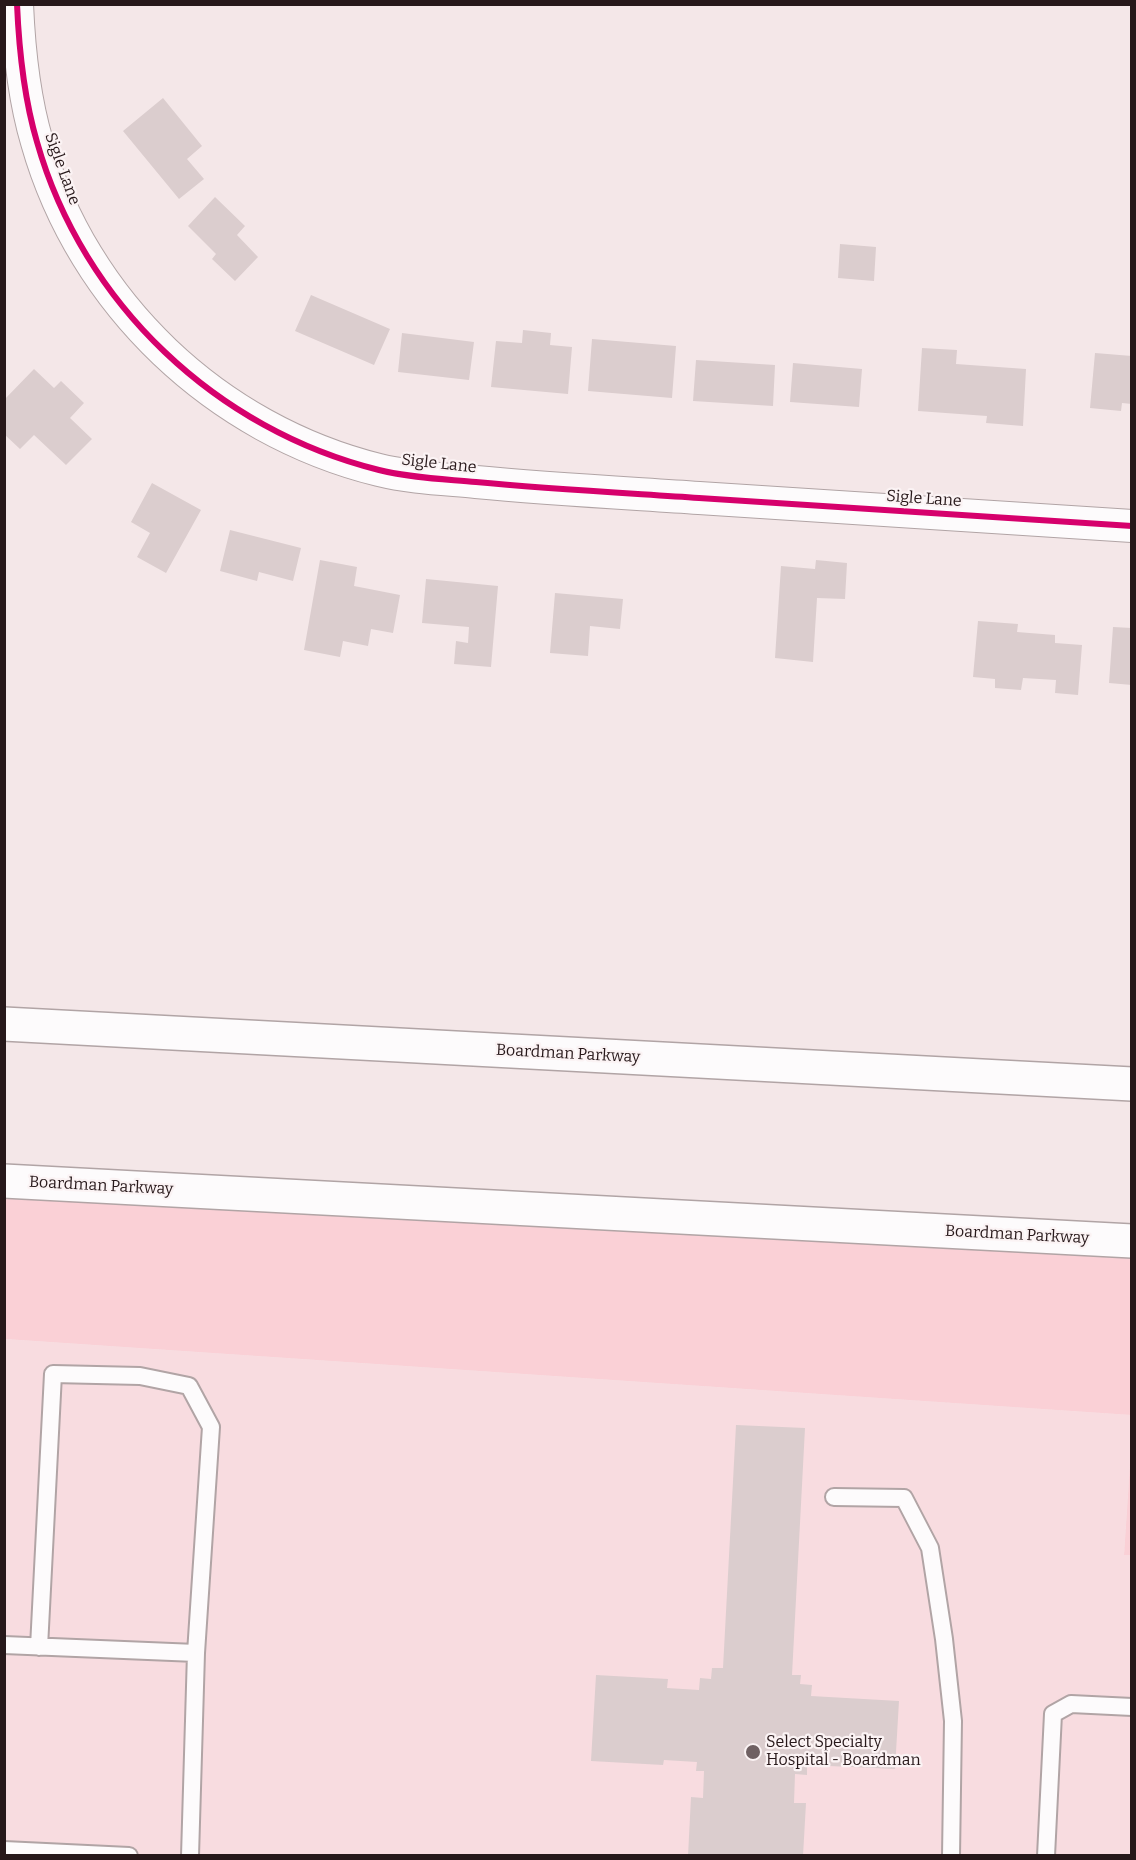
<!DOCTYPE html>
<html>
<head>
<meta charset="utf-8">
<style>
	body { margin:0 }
	#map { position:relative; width:1136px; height:1860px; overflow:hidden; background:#f4e7e8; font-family:Bitter,serif }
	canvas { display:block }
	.frame { position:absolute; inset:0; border:6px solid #27181a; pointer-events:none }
</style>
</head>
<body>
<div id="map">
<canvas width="1136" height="1860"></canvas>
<div class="frame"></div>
</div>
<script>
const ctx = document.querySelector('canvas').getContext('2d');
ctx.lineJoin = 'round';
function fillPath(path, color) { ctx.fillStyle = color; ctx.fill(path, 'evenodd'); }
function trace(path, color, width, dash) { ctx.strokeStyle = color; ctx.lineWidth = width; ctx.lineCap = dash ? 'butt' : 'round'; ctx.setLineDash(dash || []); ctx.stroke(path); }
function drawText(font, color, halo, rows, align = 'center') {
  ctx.font = font + ' Bitter,serif'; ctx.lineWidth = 4.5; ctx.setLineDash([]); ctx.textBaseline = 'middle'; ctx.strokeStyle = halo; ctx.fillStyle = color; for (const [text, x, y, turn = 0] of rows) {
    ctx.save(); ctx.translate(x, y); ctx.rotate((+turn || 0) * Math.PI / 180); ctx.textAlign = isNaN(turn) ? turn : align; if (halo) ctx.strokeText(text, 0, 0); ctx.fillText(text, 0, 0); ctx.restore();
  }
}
fillPath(new Path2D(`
	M4,1339L1131,1415V1449L1124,1554L1132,1555L1131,1855H5Z`), '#f8dce0');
fillPath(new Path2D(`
	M4,1181L1131,1241V1415L5,1339Z
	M1131,1449L1132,1555H1124Z`), '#fad0d6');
fillPath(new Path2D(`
	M163,98L202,146L187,159L204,179L179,199L123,131Z
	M215,197L245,226L237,235L258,257L235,281L212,259L216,254L188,226Z
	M840,244L876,247L874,281L838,278Z
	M311,295L390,329L374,365L295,331Z
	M523,330L551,333L550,345L572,347L568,394L491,387L496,341L522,343Z
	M402,333L474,342L469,380L398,372Z
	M592,339L676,346L672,398L588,391Z
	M922,348L957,350L956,364L1026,369L1023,426L986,423L987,416L918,411Z
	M1095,353L1132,356V404L1122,403L1121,411L1090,408Z
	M696,360L775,365L773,406L693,401Z
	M793,363L862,369L859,407L790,402Z
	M34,369L54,388L61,381L84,403L70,418L92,439L66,465L34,435L20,449L4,434V400Z
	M152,483L201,510L166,573L137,557L150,533L131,522Z
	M230,530L301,548L293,581L259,572L257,581L220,571Z
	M320,560L357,567L354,586L400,595L393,633L371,629L368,646L343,641L340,657L304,650Z
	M816,560L847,563L845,599L817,598L813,662L775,658L781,566L815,569Z
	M426,579L498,586L491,667L454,664L456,641L468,643L469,627L422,623Z
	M555,593L623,599L620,629L590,626L588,656L550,653Z
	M978,621L1018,624L1017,632L1055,635V643L1082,645L1078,695L1055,693L1056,680L1023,678L1021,690L995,688V679L973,677Z
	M1113,627L1132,628V685L1109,683Z
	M736,1425L805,1428L792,1675H801L800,1684L812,1685L811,1696L899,1701L895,1769L807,1765V1775L795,1774L794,1803H806L803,1856H688L691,1797L703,1798L704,1771H696L697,1762L664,1760L663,1765L591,1761L596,1675L668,1679L667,1688L699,1690L700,1678L711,1679L712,1668H723Z`), '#dbcdce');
const lane = new Path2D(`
	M834,1497L904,1498L930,1548L944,1639L953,1721L951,1856
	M4,1645L196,1653L190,1856
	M39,1647L53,1374L140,1376L189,1386L211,1427L196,1653
	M4,1850L129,1856
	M1046,1856L1053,1714L1071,1704L1132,1707`);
const street = new Path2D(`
	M17,4C19,51 24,98 37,142C83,304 217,430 379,470C411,478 444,479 476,482C550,489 625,493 699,498C843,507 987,516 1132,526`);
const highway = new Path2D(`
	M4,1024L1132,1084
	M4,1181L1132,1241`);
trace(lane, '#b1a4a5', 20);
trace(street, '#b1a4a5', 34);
trace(highway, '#b1a4a5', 36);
trace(lane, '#fdfbfc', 16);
trace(street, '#fdfbfc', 32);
trace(highway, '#fdfbfc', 33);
trace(new Path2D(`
	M17,4C19,51 24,98 37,142C83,304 217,430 379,470C411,478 444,479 476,482C550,489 625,493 699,498C843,507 987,516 1132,526`), '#d6006c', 6);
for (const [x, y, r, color] of [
	[753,1752,8,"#6f6062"]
]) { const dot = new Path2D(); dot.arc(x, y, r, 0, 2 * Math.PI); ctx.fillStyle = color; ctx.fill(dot); trace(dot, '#fbf3f4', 2); }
drawText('16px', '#27181a', '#fbf3f4', [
	["Sigle Lane",62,169,70],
	["Sigle Lane",439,464,6],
	["Sigle Lane",924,499,4],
	["Boardman Parkway",568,1054,3],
	["Boardman Parkway",101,1186,3],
	["Boardman Parkway",1017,1235,3]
]);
drawText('16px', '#27181a', '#fbf3f4', [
	["Select Specialty",766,1743],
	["Hospital - Boardman",766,1761]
], 'left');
</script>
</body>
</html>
